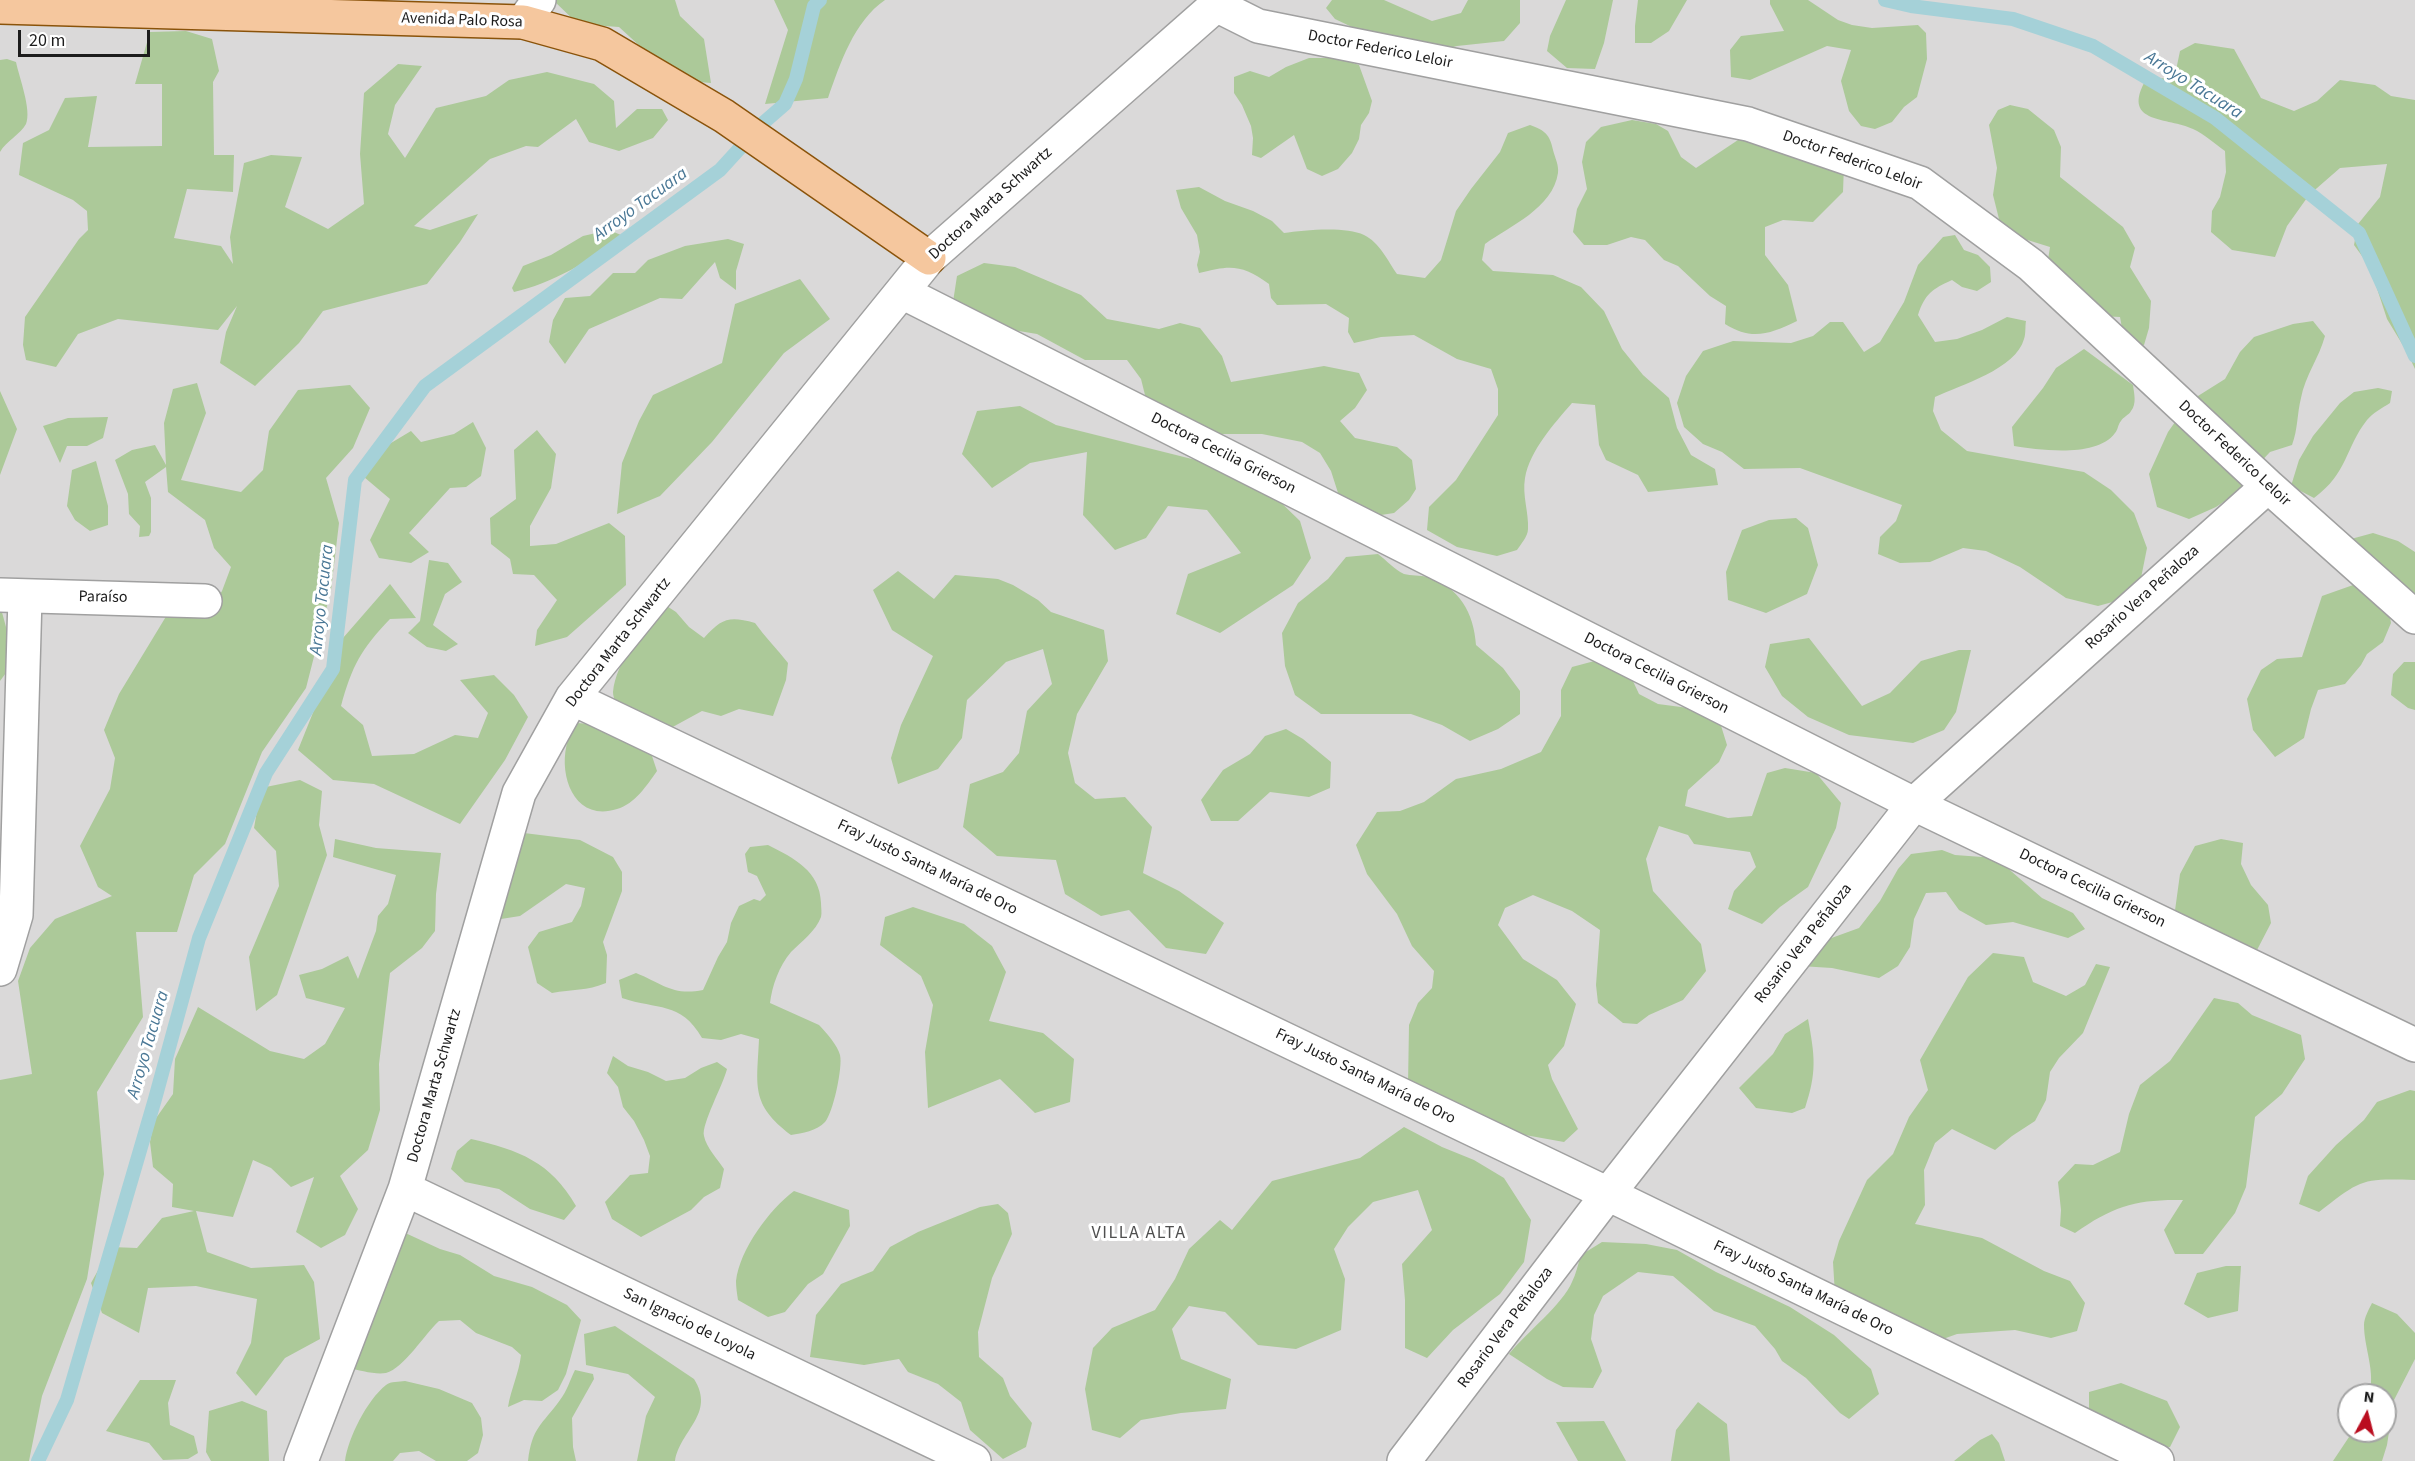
<!DOCTYPE html>
<html>
<head>
<meta charset="utf-8">
<style>
	body { margin:0 }
	#map { position:relative; width:2415px; height:1461px; overflow:hidden; background:#ede8e2; font-family:"Source Sans 3",sans-serif }
	canvas { display:block }
	.north { position:absolute; left:2337px; top:1383px; width:60px; height:60px; box-sizing:border-box; background:#fff; border:2px solid #a4a4a4; border-radius:50%; rotate:7deg; font-size:16px; font-weight:700; line-height:24px; text-align:center; color:#1c1c1c }
	.north::after { content:''; display:block; margin:auto; width:21px; height:27px; background:#ba0d1f; clip-path:polygon(50% 0,100% 100%,50% 72%,0 100%) }
	.scale { position:absolute; left:18px; top:30px; width:132px; height:27px; box-sizing:border-box; border:3px solid #1c1c1c; border-top:0; padding-left:8px; font-size:18px; line-height:21px; white-space:nowrap; color:#1c1c1c; -webkit-text-stroke:4px #fff; paint-order:stroke }
</style>
</head>
<body>
<div id="map">
<canvas width="2415" height="1461"></canvas>
<div class="north">N</div>
<div class="scale">20 m</div>
</div>
<script>
const ctx = document.querySelector('canvas').getContext('2d');
ctx.lineJoin = 'round';
function fillPath(path, color) { ctx.fillStyle = color; ctx.fill(path, 'evenodd'); }
function trace(path, color, width, dash) { ctx.strokeStyle = color; ctx.lineWidth = width; ctx.lineCap = dash ? 'butt' : 'round'; ctx.setLineDash(dash || []); ctx.stroke(path); }
function drawText(font, color, halo, rows, align = 'center') {
  ctx.font = font + ' "Source Sans 3",sans-serif'; ctx.lineWidth = 6; ctx.setLineDash([]); ctx.textBaseline = 'middle'; ctx.strokeStyle = halo; ctx.fillStyle = color; for (const [text, x, y, turn = 0] of rows) {
    ctx.save(); ctx.translate(x, y); ctx.rotate((+turn || 0) * Math.PI / 180); ctx.textAlign = isNaN(turn) ? turn : align; if (halo) ctx.strokeText(text, 0, 0); ctx.fillText(text, 0, 0); ctx.restore();
  }
}
fillPath(new Path2D(`
	M0,0H2415V1461H0ZM2349,1395H2385V1431H2349Z`), '#dad9d9');
fillPath(new Path2D(`
	M553,0H675L680,16L704,39L711,83L677,80L619,27L578,24Z
	M774,0H885C854,21 840,64 828,98L765,104L788,30Z
	M1332,0H1384L1432,21L1461,13L1468,0H1520V23L1504,41L1457,46L1431,53L1355,36L1354,28L1335,19L1326,8Z
	M1566,0H1613L1604,43L1595,69L1567,68L1547,51L1550,36Z
	M1638,0H1687L1669,31L1651,43H1635V26Z
	M1770,0H1808L1838,20L1852,25L1872,28L1918,25L1926,33L1927,59L1917,97L1904,107L1892,122L1875,129L1861,126L1849,111L1841,81L1851,50L1827,46L1750,80L1731,77L1730,50L1741,36L1784,31L1770,4Z
	M186,31L212,39L219,71L213,82L214,155H234L233,192L187,189L174,238L221,246L233,264L230,237L244,163L271,155L302,157L285,207L328,229L364,204L360,154L364,93L398,64L422,66L395,105L388,134L405,158L436,108L486,96L509,80L547,72L594,84L614,101L616,128L637,109H662L668,120L653,138L619,151L589,142L576,119L538,147L526,146L490,159L414,226L430,230L478,214L460,242L427,284L323,311L299,343L255,386L220,363L226,332L237,306L218,330L118,319L78,334L56,367L26,360L23,345L25,317L79,239L88,230L87,211L73,200L19,175L23,143L49,130L65,98L97,96L88,147L162,146V84H135L150,32Z
	M2195,43L2234,49L2261,98L2294,111L2317,101L2340,80L2375,85L2391,96L2415,100V369L2407,352L2387,319L2370,267L2354,245L2358,224L2380,197L2387,164L2340,168L2309,195L2287,226L2275,257L2232,250L2211,232L2212,211L2220,197L2226,172L2225,151C2215,144 2204,134 2193,129C2168,117 2123,124 2144,83L2175,75L2180,51Z
	M1309,58H1337L1359,65L1372,101L1369,113L1361,125L1359,139L1352,153L1338,169L1322,176L1307,169L1294,135L1261,158L1252,155L1253,138L1251,126L1242,105L1234,93V77L1250,71L1269,77L1286,67Z
	M7,59L16,62C19,77 32,110 26,124C21,134 6,141 0,152V60Z
	M2010,105L2028,109L2054,130L2061,147L2060,177L2123,227L2135,248L2130,267L2151,301L2149,328L2144,345L2134,347L2122,328L2120,317L2082,315L2044,285L2050,247L2021,238L2001,227L1993,195L1997,168L1989,125L1998,110Z
	M1632,120L1656,124L1668,131L1681,157L1696,168L1741,138L1844,165L1843,192L1813,222L1783,220L1765,227V255L1788,285L1797,321C1770,334 1752,341 1725,324L1726,306L1710,296L1678,266L1664,260L1645,240L1631,237L1607,245H1584L1573,232L1577,209L1587,189L1582,162L1586,142L1601,127Z
	M1530,125C1545,130 1550,135 1553,150C1555,158 1559,165 1558,173C1553,208 1510,226 1485,244L1482,260L1493,271L1553,275L1581,287L1604,311L1622,349L1643,375L1669,398L1677,428L1691,455L1715,469L1718,485L1648,492L1638,475L1606,460L1599,445L1595,405L1572,403C1554,424 1530,450 1525,478C1522,495 1529,513 1528,529C1528,536 1521,544 1517,550L1497,556L1457,547L1427,530L1429,507L1456,480L1498,415V389L1491,369L1457,359L1414,335L1381,337L1354,343L1348,332L1349,318L1326,304L1277,305L1271,298L1269,284C1242,264 1230,265 1199,273L1197,265L1200,252L1197,235L1181,208L1176,190L1199,187L1225,201L1253,211L1272,221L1284,233C1304,230 1346,226 1364,235C1379,242 1388,261 1397,274L1425,278L1441,260L1456,211L1471,189L1500,152L1508,133Z
	M609,230L621,235C594,260 550,284 514,292L512,288L523,266L551,255L583,236Z
	M1955,235L1964,250L1978,255L1990,267L1991,282L1977,291L1962,287L1952,280C1932,289 1925,294 1918,315L1935,342L1957,339L1982,330L2007,317L2026,321C2025,326 2026,334 2024,339C2016,369 1961,385 1935,397L1933,411L1941,430L1967,451L2084,472L2111,490L2134,513L2147,548L2141,578L2127,598L2098,606L2066,598L2020,567L1986,551L1963,548L1930,562L1900,563L1878,554L1880,537L1896,521L1902,505L1800,468L1744,469L1722,452L1703,444L1684,427L1677,403L1686,376L1703,351L1733,341L1791,343L1813,336L1830,322H1843L1864,352L1880,342L1904,302L1918,265L1943,237Z
	M728,239L744,244L736,271V290L720,278L715,262L682,299L660,298L589,329L565,364L549,342L553,320L565,298L590,296L613,273H635L648,260L685,246Z
	M984,263L1015,267L1081,295L1107,319L1159,329L1180,323L1200,328L1222,356L1231,382L1324,366L1359,373L1367,390L1355,408L1340,421L1355,438L1397,447L1412,460L1416,489L1409,500L1394,513L1381,515L1356,513L1339,496L1331,471L1320,453L1302,442L1262,434H1221L1168,427L1148,407L1141,379L1127,360H1085L1037,334L989,326L953,302L957,276Z
	M800,279L830,319L784,353L712,442L660,496L617,514L622,463L639,421L653,395L722,363L735,304Z
	M2313,321L2325,336C2319,358 2305,376 2301,398C2297,414 2298,429 2292,445L2270,452L2255,468L2243,489L2216,507L2189,519L2157,507L2149,474L2168,432L2190,401L2225,379L2240,352L2254,337L2293,324Z
	M2084,349L2133,385C2134,393 2137,404 2131,411C2129,415 2123,417 2121,421C2118,424 2118,430 2115,433C2097,458 2040,450 2014,446L2012,427L2043,388L2056,368Z
	M197,383L206,413L181,480L241,492L263,470L269,431L298,390L350,385L370,408L353,448L326,478L339,523L331,590L306,688L262,752L225,844L194,875L177,932H136L143,1017L97,1092L104,1174L87,1279L42,1396L29,1461H0V1080L32,1074L18,981L30,948L55,919L112,896L98,887L80,846L110,789L115,758L104,730L119,694L176,600L213,605L222,591L231,567L214,548L205,520L168,492L166,467L145,482L151,498V532L149,536L139,537L140,526L129,514L128,494L115,460L132,450L155,445L166,465L164,423L173,389Z
	M2378,388L2392,391L2390,403C2382,408 2373,413 2367,420C2345,448 2348,473 2314,498L2291,486L2299,460L2313,436L2340,403L2354,392Z
	M0,391L17,429L0,475Z
	M1020,406L1056,425L1220,466L1271,493L1300,521L1311,558L1293,585L1220,633L1176,614L1188,574L1241,553L1207,510L1168,506L1146,538L1115,550L1083,515L1087,452L1030,463L992,488L962,454L977,411Z
	M108,417L103,438L87,446H67L60,463L43,426L68,418Z
	M473,422L486,448L481,476L466,487L450,488L409,533L429,552L411,563L379,558L370,540L390,499L364,477L376,452L411,431L421,442L454,434Z
	M537,430L556,454L551,488L530,526V546L556,544L609,523L625,536L626,585L567,637L535,646L537,630L557,600L534,575L513,574L510,559L491,544L490,518L516,499L514,450Z
	M96,461L108,506V525L90,531L75,520L67,506L72,470Z
	M1796,518L1808,528L1818,565L1807,594L1766,613L1728,600L1726,572L1742,530L1769,520Z
	M2373,533L2398,541L2415,552V627L2351,539Z
	M1378,554C1386,560 1395,570 1404,574C1411,576 1420,575 1428,577C1459,587 1474,613 1476,645L1503,668L1520,691V714L1498,729L1470,741L1442,725L1411,714H1321L1295,695L1285,666L1282,633L1298,603L1328,579L1346,557Z
	M429,560L448,563L462,582L445,594L433,625L458,644L446,651L427,647L408,633L420,621Z
	M898,571L934,599L955,575L998,579L1013,585L1038,600L1051,612L1104,630L1108,661L1077,714L1068,753L1075,783L1095,799L1125,797L1152,827L1143,873L1179,891L1224,923L1206,954L1166,948L1129,910L1101,916L1065,894L1056,860L997,856L963,827L970,784L1003,772L1019,753L1027,711L1052,684L1043,649L1006,662L967,700L962,738L938,769L898,784L891,758L901,725L933,656L892,630L873,590Z
	M390,584L416,618L390,619C361,649 352,666 341,706L363,725L372,756L414,754L455,735L478,738L488,713L460,680L494,675L514,695L528,717L505,760L460,824L374,784L333,780L298,750L343,638Z
	M2356,584L2388,606L2391,623L2383,642L2367,654L2361,665L2345,684L2318,690L2311,709L2304,738L2275,757L2253,730L2247,699L2261,670L2277,659L2302,657L2322,596Z
	M659,601L676,612L689,627L704,638C722,618 729,616 755,623C765,637 777,649 788,663L786,680L773,716L739,709L721,716L702,711L669,729L618,710C616,704 613,697 613,692C616,662 644,626 659,601Z
	M0,605L6,627L20,654L0,681Z
	M1809,638L1862,706L1890,693L1921,661L1959,650H1971L1956,712L1944,730L1913,743L1849,735L1808,717L1782,696L1765,667L1770,644Z
	M1602,659L1625,664L1639,694L1658,704L1696,709L1718,716L1727,745L1719,762L1688,790L1685,806L1728,818L1752,816L1767,773L1785,768L1816,773L1841,803L1836,828L1808,887L1780,907L1762,924L1728,909L1734,891L1756,867L1750,852L1694,844L1688,835L1659,826L1646,859L1653,891L1701,944L1706,971L1683,1000L1649,1015L1637,1024L1623,1023L1598,1003L1596,985L1600,930L1572,911L1533,895L1505,908L1498,925L1523,959L1557,980L1576,1004L1564,1046L1548,1065L1552,1079L1578,1129L1564,1142L1525,1135L1449,1108L1408,1085L1409,1025L1418,1003L1432,988L1434,971L1412,946L1397,914L1367,874L1356,845L1377,812L1400,811L1424,802L1456,779L1501,769L1541,752L1561,716V690L1572,667Z
	M2404,662H2415V710L2408,708L2391,695L2393,674Z
	M577,723L591,724L608,735L628,740L651,753L657,771C647,785 635,804 617,809C574,823 557,774 568,740C570,734 574,729 577,723Z
	M1286,729L1303,739L1331,762L1330,788L1309,797L1270,792L1238,821H1211L1201,800L1223,770L1250,754L1265,736Z
	M300,780L322,791L319,825L327,855L277,995L256,1011L249,957L279,886L276,851L254,828L261,788Z
	M524,833L580,840L613,857L622,872V891L603,942L607,955L606,983C587,991 572,989 552,993L537,983L528,947L539,932L572,922L581,906L585,888L566,884L520,916L501,919L490,903Z
	M335,839L376,848L441,853L436,894L435,931L422,948L390,973L379,1064L380,1110L368,1150L340,1176L358,1209L345,1235L321,1248L296,1232L314,1177L291,1187L271,1168L253,1160L233,1217L196,1211L207,1252L251,1268L304,1265L314,1282L320,1339L285,1358L256,1396L236,1373L251,1343L257,1299L196,1286L148,1288L139,1333L102,1313L91,1283L111,1247L137,1248L162,1218L194,1211L172,1207L173,1184L153,1167L150,1142L154,1121L173,1094L175,1059L198,1007L270,1051L304,1059L325,1044L345,1008L306,998L299,975L322,969L348,956L358,979L376,931L378,916L388,904L396,875L333,857Z
	M2221,839L2243,843L2241,864L2251,885L2268,905L2271,923L2257,950L2224,954L2173,925L2180,874L2195,846Z
	M768,845C794,858 820,871 821,903C821,907 822,913 821,917C816,931 801,942 791,952C779,966 772,986 770,1003L819,1025C826,1032 838,1046 840,1055C843,1067 833,1113 825,1122C817,1131 802,1133 791,1135C750,1104 757,1086 759,1039L741,1034L721,1040L702,1038C681,1001 657,1010 622,998L619,980L636,973C663,984 673,996 703,990L718,957L727,942L731,923L739,906L754,899L760,901L766,895L757,876L748,872L745,854L750,847Z
	M1942,850L1955,855L1996,858L2042,898L2073,913L2085,929L2068,938L2013,922L1986,925L1959,910L1946,892L1926,893L1914,919L1910,947L1898,966L1879,978L1832,968L1800,966L1826,940L1859,928L1880,901L1898,869L1911,854Z
	M913,907L964,924L992,946L1006,972L989,1021L1043,1033L1074,1059L1070,1102L1035,1113L1000,1079L928,1108L925,1052L933,1005L921,976L880,945L885,917Z
	M1993,953L2024,957L2033,982L2066,996L2085,985L2096,964L2110,967L2083,1033L2059,1058L2050,1072L2046,1100L2035,1121L2012,1136L1995,1150L1952,1129L1935,1143L1924,1170L1925,1205L1915,1224L1982,1238L2044,1271L2070,1281L2085,1303L2077,1331L2051,1338L2015,1330L1957,1334L1918,1348L1835,1295L1833,1262L1839,1241L1867,1180L1893,1154L1909,1117L1928,1090L1920,1060L1968,977Z
	M2214,998L2238,1003L2252,1015L2301,1035L2305,1059L2282,1094L2255,1117L2246,1187L2235,1213L2203,1254H2175L2164,1230L2183,1200C2137,1199 2113,1206 2075,1233L2060,1226L2061,1210L2058,1182L2075,1164L2093,1165L2120,1152L2129,1114L2140,1085L2170,1061Z
	M1808,1019C1815,1057 1817,1072 1805,1108L1792,1113L1756,1108L1739,1088L1773,1054L1785,1034Z
	M613,1056L628,1066L648,1072L666,1081L685,1078L701,1068L717,1062L727,1069C723,1085 701,1125 704,1136C706,1147 718,1160 724,1169L720,1188L704,1197L691,1210L641,1237L612,1219L605,1202L630,1175L648,1173L650,1156L644,1140L634,1121L623,1107L618,1087L607,1073Z
	M2410,1090L2415,1091V1180C2362,1178 2361,1179 2319,1212L2299,1204L2308,1176L2336,1145L2364,1120L2377,1102Z
	M1404,1127L1442,1147L1474,1160L1504,1178L1531,1220L1524,1262L1500,1294L1453,1330L1427,1358L1405,1348V1300L1402,1264L1432,1230L1418,1190L1373,1202L1348,1227L1334,1249L1345,1279L1341,1330L1296,1349L1258,1345L1225,1312L1189,1306L1172,1329L1181,1359L1231,1379L1226,1409L1181,1413L1141,1420L1120,1438L1092,1430L1085,1389L1093,1348L1112,1328L1155,1310L1175,1279L1189,1249L1220,1220L1232,1230L1272,1181L1360,1158Z
	M471,1139C519,1150 551,1162 576,1206L564,1220L530,1209L499,1189L465,1182L451,1169L457,1151Z
	M794,1191L849,1210L850,1226L823,1274L808,1284L785,1312L768,1317L738,1300C737,1294 736,1287 736,1281C740,1249 769,1210 794,1191Z
	M998,1204L1008,1213L1012,1234L992,1278L978,1332L979,1357L1003,1378L1010,1396L1032,1423L1026,1447L1003,1459L970,1430L961,1402L938,1384L908,1372L899,1359L864,1365L810,1357L816,1315L841,1284L873,1271L890,1247L918,1232L980,1207Z
	M401,1231L440,1249L460,1255L494,1276L532,1287L567,1305L581,1320L566,1374L558,1390L542,1401L524,1400L508,1407C511,1389 519,1373 521,1355L512,1347L476,1333L460,1320L439,1321C424,1335 404,1368 386,1373C375,1375 359,1370 348,1368Z
	M1602,1242L1646,1244L1677,1250L1716,1272L1790,1307L1834,1335L1871,1369L1879,1394L1849,1419L1840,1413L1806,1378L1782,1361L1775,1349L1755,1326L1714,1311L1673,1276L1638,1272L1603,1296L1594,1315L1591,1339L1602,1371L1593,1388L1563,1387L1547,1379L1509,1354C1526,1333 1563,1304 1572,1282C1576,1274 1578,1264 1581,1255Z
	M2226,1266H2241L2238,1311L2208,1318L2184,1304L2197,1273Z
	M2372,1303L2397,1314L2415,1333V1359L2394,1400L2387,1445L2382,1461H2333L2353,1431H2385V1395H2369C2376,1372 2364,1348 2364,1325C2364,1318 2369,1309 2372,1303Z
	M615,1326L694,1379C716,1414 680,1430 675,1461H637L646,1416L655,1397L628,1374L586,1365L584,1334Z
	M575,1370L593,1374L594,1379L572,1418L573,1447L576,1461H528C532,1427 542,1425 560,1400C567,1391 570,1380 575,1370Z
	M140,1380H176L168,1403L170,1425L194,1436L198,1453L188,1459L163,1460L149,1443L106,1431Z
	M405,1381L439,1389L472,1403L481,1418L483,1435L478,1453L467,1461H436L419,1451L400,1453L393,1461H345C348,1438 367,1400 386,1385C391,1381 399,1382 405,1381Z
	M2121,1383L2167,1401L2180,1427L2170,1447L2148,1446L2089,1427V1392Z
	M242,1401L267,1411L269,1461H211L206,1452L209,1411Z
	M1698,1402L1727,1424L1730,1461H1671L1676,1430Z
	M1604,1421L1626,1461H1578L1556,1422Z
	M1992,1434L1999,1443L2005,1461H1954L1980,1440Z`), '#acc999');
trace(new Path2D(`
	M1885,0L1911,6L2013,19L2093,46L2215,118L2359,233L2415,356
	M38,1461L67,1400L155,1099L199,938L266,773L333,669L355,480L425,386L720,170L762,124L785,104L796,79L814,6L820,0`), '#a5d1d8', 14);
const minor = new Path2D(`
	M1216,5L1258,26L1748,124L1920,183L2031,265L2268,486L2415,617
	M523,22L539,0
	M902,292L1914,804L2415,1045
	M0,595L205,601
	M572,698L1608,1194L2157,1461
	M0,969L16,915L25,597
	M405,1189L974,1461
	M301,1461L405,1189L519,793L572,698L929,258L1222,0
	M1404,1461L1608,1194L1914,804L2268,486`);
const major = new Path2D(`
	M0,7L523,22L602,44L724,116L929,258`);
trace(minor, '#a0a0a0', 36);
trace(major, '#8a530a', 36);
trace(minor, '#fff', 33);
trace(major, '#f5c79e', 33);
drawText('16px', '#1c1c1c', '#fff', [
	["Avenida Palo Rosa",462,21,2],
	["Doctor Federico Leloir",1380,50,11],
	["Doctor Federico Leloir",1852,161,20],
	["Doctora Marta Schwartz",991,204,-42],
	["Doctora Cecilia Grierson",1223,454,27],
	["Doctor Federico Leloir",2234,454,43],
	["Paraíso",103,598,1],
	["Rosario Vera Peñaloza",2143,598,-42],
	["Doctora Marta Schwartz",619,643,-52],
	["Doctora Cecilia Grierson",1656,674,27],
	["Fray Justo Santa María de Oro",927,868,26],
	["Doctora Cecilia Grierson",2092,889,26],
	["Rosario Vera Peñaloza",1804,944,-52],
	["Fray Justo Santa María de Oro",1365,1077,26],
	["Doctora Marta Schwartz",435,1086,-74],
	["Fray Justo Santa María de Oro",1803,1289,26],
	["San Ignacio de Loyola",689,1325,26],
	["Rosario Vera Peñaloza",1506,1328,-53]
]);
drawText('italic 18px', '#497795', '#fff', [
	["Arroyo Tacuara",2193,86,32],
	["Arroyo Tacuara",641,205,-36],
	["Arroyo Tacuara",323,600,-84],
	["Arroyo Tacuara",149,1045,-74]
]);
ctx.letterSpacing = '1.5px';
drawText('18px', '#4f4f4f', '#fff', [
	["VILLA ALTA",1139,1234]
]);
ctx.letterSpacing = '0px';
</script>
</body>
</html>
